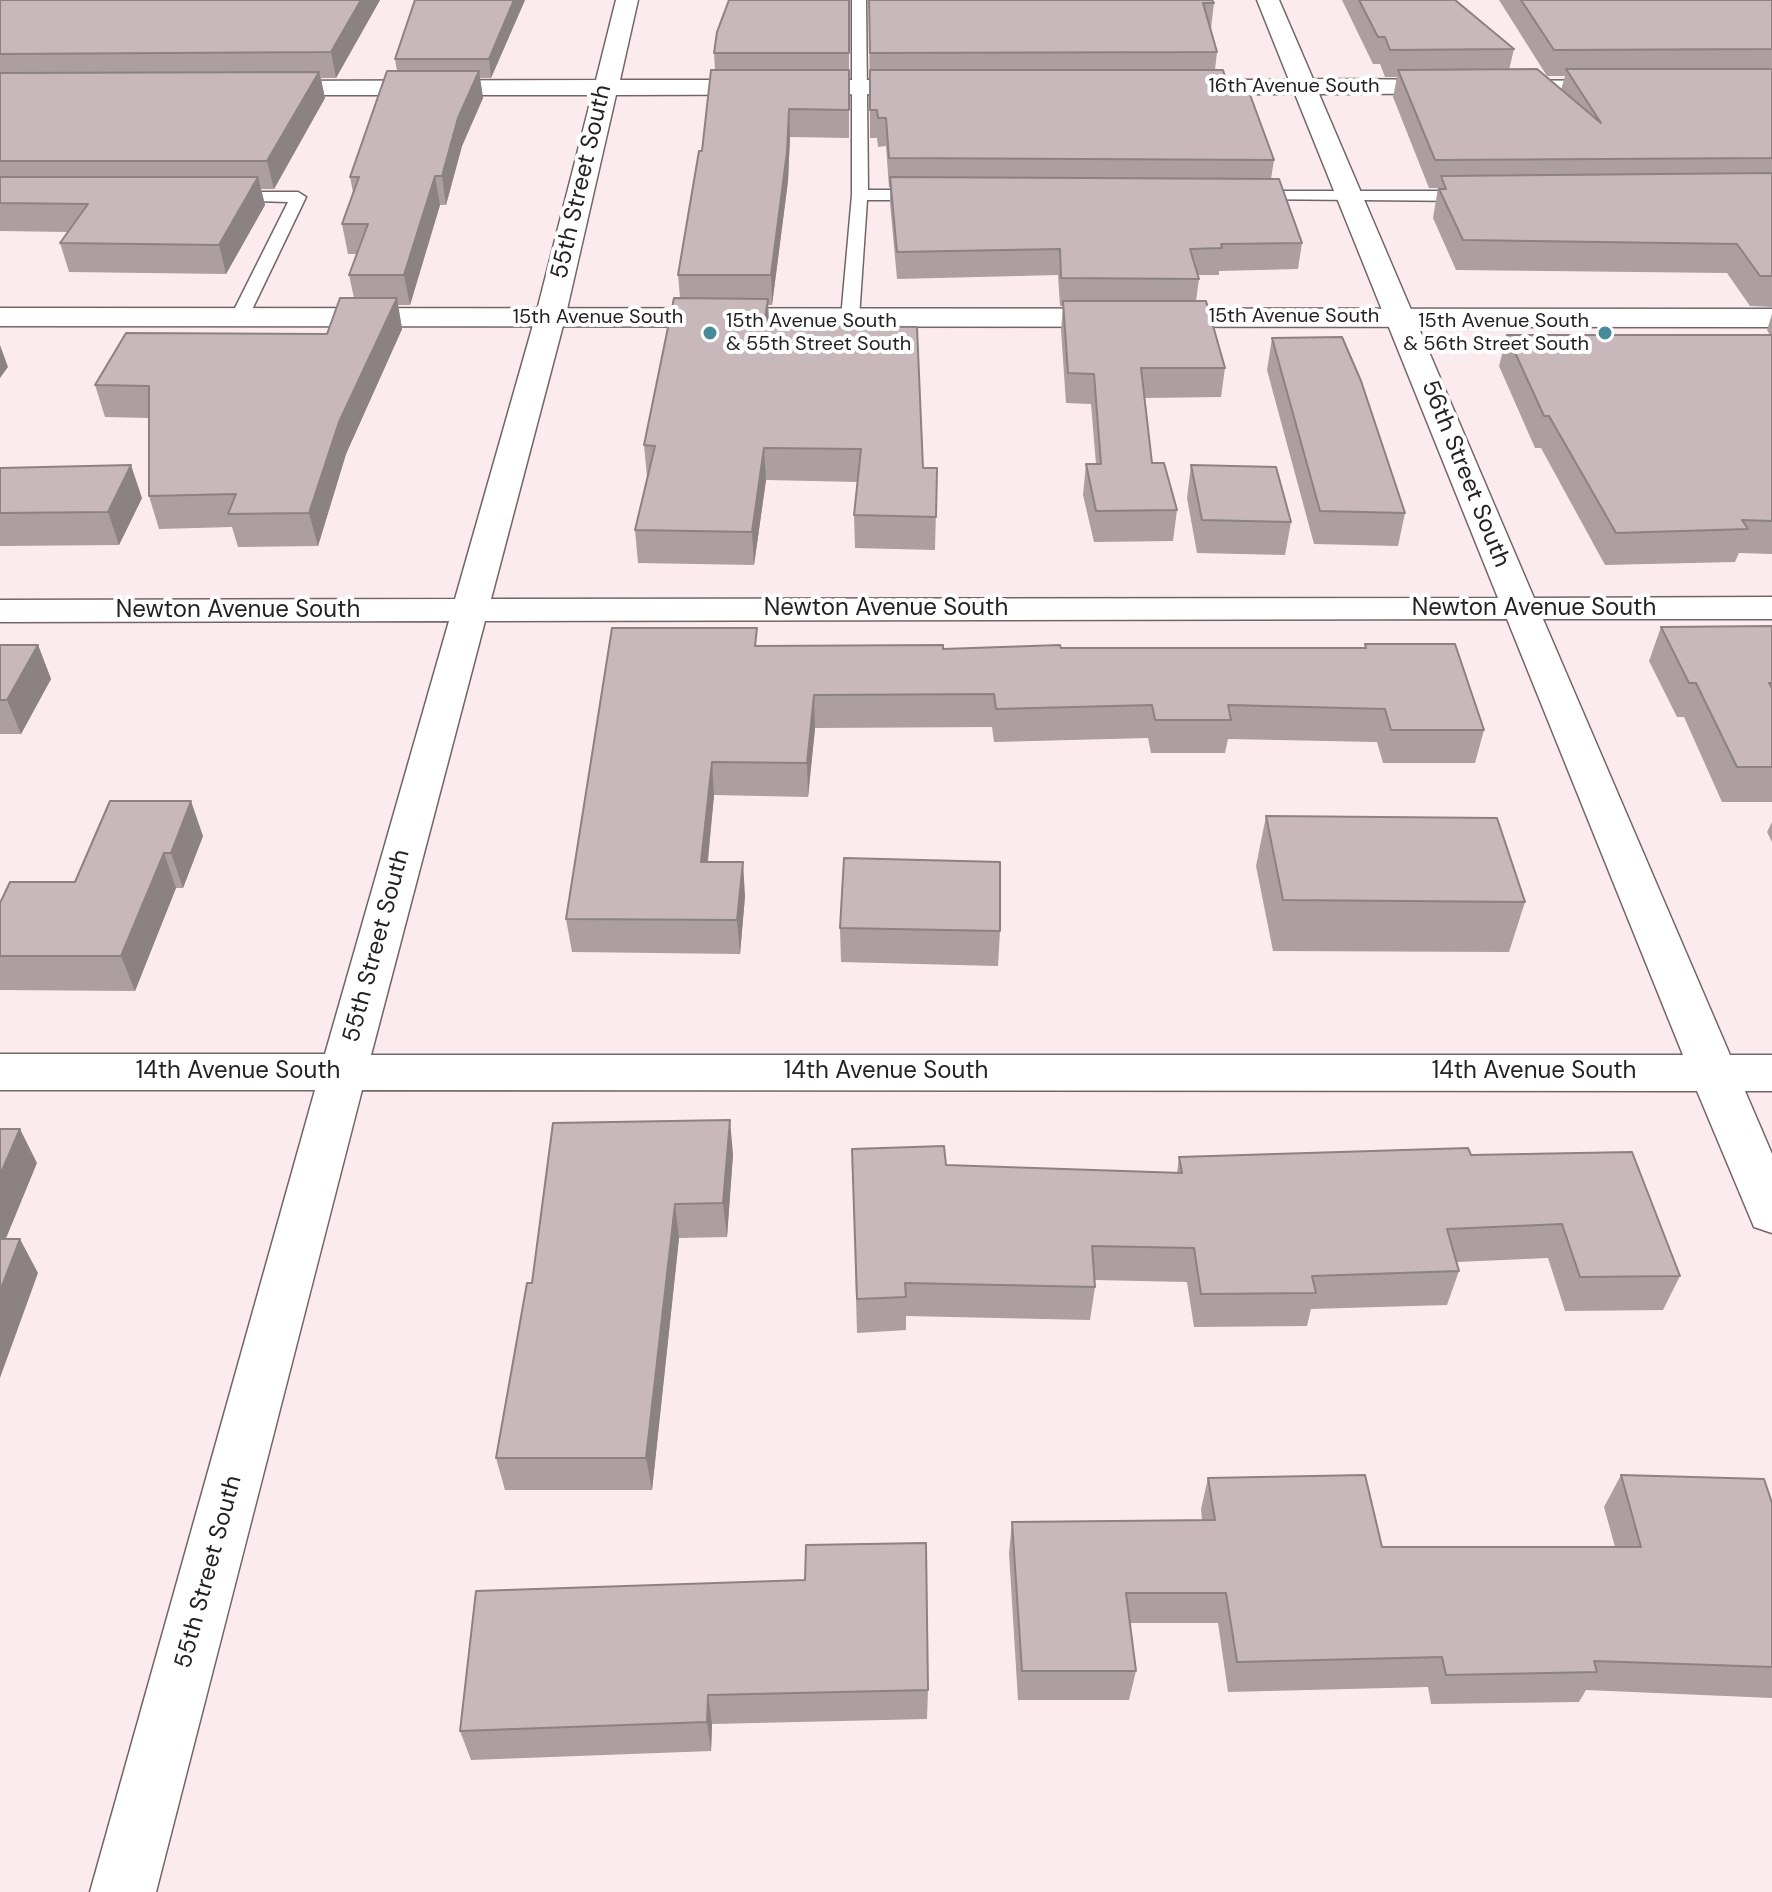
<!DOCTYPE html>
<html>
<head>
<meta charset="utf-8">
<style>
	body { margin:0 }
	canvas { display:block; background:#fbebee }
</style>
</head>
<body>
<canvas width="1772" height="1892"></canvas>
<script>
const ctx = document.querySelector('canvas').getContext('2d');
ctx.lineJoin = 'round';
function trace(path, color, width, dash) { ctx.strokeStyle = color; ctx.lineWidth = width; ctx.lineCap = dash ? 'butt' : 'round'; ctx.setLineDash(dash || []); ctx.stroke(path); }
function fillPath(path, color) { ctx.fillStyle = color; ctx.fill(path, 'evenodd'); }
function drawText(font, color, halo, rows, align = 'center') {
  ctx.font = font + ' "DM Sans",sans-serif'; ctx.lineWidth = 8; ctx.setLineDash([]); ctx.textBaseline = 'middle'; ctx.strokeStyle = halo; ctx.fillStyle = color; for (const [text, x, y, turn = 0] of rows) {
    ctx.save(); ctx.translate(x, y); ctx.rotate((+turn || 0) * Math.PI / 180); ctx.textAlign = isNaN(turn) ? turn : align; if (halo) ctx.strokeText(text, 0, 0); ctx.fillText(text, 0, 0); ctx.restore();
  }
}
const lane = new Path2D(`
	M852,0H866L868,190H924L932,195L924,200H867L859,318L850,323L841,318L852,195Z
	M1252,191H1472L1480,196L1472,201L1246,199L1244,196Z
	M228,192H298L306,197L248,318L239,323L230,318L288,202L222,200V194Z`);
const street = new Path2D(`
	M616,0H638L620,80H930L939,82L942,87L939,92L930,94L616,95L565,318L491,599L1498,598L1295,94H1170L1161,92L1158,87L1161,82L1170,80H1289L1257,0H1279L1313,79L1630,81L1634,86L1630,91L1622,93L1319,94L1534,598L1772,597V619H1543L1730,1055H1772V1091H1745L1772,1154V1233L1754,1227L1697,1091L362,1090L156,1892H90L315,1090H0V1054H325L449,621L0,622V600L455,599L535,318L592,95H262L253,93L250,88L253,83L262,81L596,80ZM1507,619L1683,1055H371L485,621Z`);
const secondary = new Path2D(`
	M0,308L1772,309V327L0,326Z`);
trace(lane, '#726567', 3);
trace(street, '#726567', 3);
trace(secondary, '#726567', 3);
fillPath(lane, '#fff');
fillPath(street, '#fff');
fillPath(secondary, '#fff');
fillPath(new Path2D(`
	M0,0H380L336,78H321L325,98L274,189H261L265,205L226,274L69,272L60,243L68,232L0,231Z
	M525,0L491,78H480L483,98L462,146L446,205H440L410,305H398L402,329L346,454L318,546L238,547L232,527L159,529L149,496V418L105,417L95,385L327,334L354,298L349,275L357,254H348L342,224L353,192L350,177L397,71L395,59Z
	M727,0H849V138L790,137L788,181L772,305H768L769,326L923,468H937L935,550L855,548L854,515L858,482L766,480L754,565L638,563L635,530L647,477L644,445L680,298L678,275L702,151L715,70L714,53L729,1Z
	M869,0L1214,3L1211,28H1210L1217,52L1215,70L1274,160L1271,179L1302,243L1298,269L1219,271V275H1198L1199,279L1196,301L1225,368L1221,397L1145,398L1152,463L1177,510L1173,541L1094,542L1083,495L1086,464H1096L1091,404L1066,403L1061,330L1063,306H1060L1058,275L897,279L890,203V187H889L886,146L878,147L877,138H870Z
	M1342,0H1455L1514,49L1509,70L1561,90L1565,76H1547L1499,0H1772V307L1750,306L1727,273L1456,270L1433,218L1438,188H1429L1393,97L1397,77H1385L1380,64H1373Z
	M1772,314V554L1739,553L1735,562L1605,565L1541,448H1535L1499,366L1507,335H1770L1767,330Z
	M1272,338L1405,513L1398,546L1314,544L1267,370Z
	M1191,465L1291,522L1285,555L1197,553L1187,498Z
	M0,468L142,498L119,545L0,546Z
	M1772,626V802H1722L1684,717H1677L1649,661L1661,627Z
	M1365,644L1484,730L1475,763H1383L1377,742L1228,739L1225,753H1151L1148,738L994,742L992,727L815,728L808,797L714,795L708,862L745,896L740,954L572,952L566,919L758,646L943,649L1365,648Z
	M0,645H38L51,679L21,734H0Z
	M1266,816L1525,902L1509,952L1273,951L1256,866Z
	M1772,822V842L1767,832Z
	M203,836L183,888H176L135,991L0,990V903L75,882Z
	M840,928L1000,931L998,966L841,962Z
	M852,1149L946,1165L1177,1173L1179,1157L1471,1155L1680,1276L1663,1310L1565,1311L1548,1258L1457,1262L1459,1271L1447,1305L1311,1309L1307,1326L1194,1327L1187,1282L1094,1280L1095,1287L1090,1320L906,1316V1330L857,1333Z
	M733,1154L727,1237L679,1238L652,1490H505L496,1458L532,1283Z
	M1621,1475L1772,1503V1698L1586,1690L1579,1702L1431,1704L1428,1687L1228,1692L1218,1623H1130L1136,1671L1129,1700H1018L1009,1553L1012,1522L1202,1520L1201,1509L1208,1478L1382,1547H1615L1604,1507Z
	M805,1580L928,1690L927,1719L712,1724L711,1751L471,1760L460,1731Z`), '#ac9ea1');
fillPath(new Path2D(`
	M361,0H380L336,78L331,52Z
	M514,0H525L491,78L489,59Z
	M479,71L483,98L462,146L446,205L442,176L458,118Z
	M319,72L325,98L274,189L267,161Z
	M789,109L790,137L788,181L772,305L771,275Z
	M435,176L440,205L410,305L404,275Z
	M258,177L265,205L226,274L219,245Z
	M397,298L402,329L346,454L318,546L309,513L339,422Z
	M768,299L769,329L764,326Z
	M0,345L8,367L0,378Z
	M764,448L766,480L754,565L752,532Z
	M131,465L142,498L119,545L108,512Z
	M38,645L51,679L21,734L7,700Z
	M814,695L815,728L808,797L807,763Z
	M712,762L714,795L704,896L701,862Z
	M191,801L203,836L183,888L171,853Z
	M164,853L176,888L135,991L121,956Z
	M743,862L745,896L740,954L737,920Z
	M730,1120L733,1154L727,1237L723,1203Z
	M20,1129L37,1163L0,1253V1175Z
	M675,1204L679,1238L652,1490L646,1458Z
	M20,1239L38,1273L0,1378V1291Z
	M708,1695L712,1724L711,1751L707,1722Z`), '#8c8183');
const building = new Path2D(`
	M0,0H361L331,52L0,54Z
	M415,0H514L489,59H395Z
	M729,0H849V53H714L717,32Z
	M869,0H1212L1214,3H1203L1217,52L870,53Z
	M1359,0H1455L1514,49L1390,50L1385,37H1378Z
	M1521,0H1772V49L1554,50Z
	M1537,69L1601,123L1566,69H1772V158L1435,160L1398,70Z
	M711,70H849V110L789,109L787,152L771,275H678L699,151H702Z
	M870,70H1223L1230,93L1249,92L1274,160L889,158L886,118H878L877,110H870Z
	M387,71H479L458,118L442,176H435L404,275H349L368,224H342L359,177H350Z
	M319,72L267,161H0V73Z
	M1772,173V276H1760L1737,244L1463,240L1439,189H1446L1441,176Z
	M0,177H258L219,245L60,243L88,204L0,203Z
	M890,177L1279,179L1302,243L1221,244L1222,248L1190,249L1199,279L1061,278L1060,249L897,252Z
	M340,298H397L339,422L309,513L228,514L236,494L149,496V386L95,385L126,333L327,334Z
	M674,298L768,299L764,326L917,327L923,468H937L936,517L854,515L861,449L764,448L752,532L635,530L655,446L644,445Z
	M1063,301H1206L1225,368H1141L1152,463H1164L1177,510L1096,511L1086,464H1101L1094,374L1068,373Z
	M1507,335H1772V521L1742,520L1748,529L1616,533L1549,416H1544Z
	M1342,337L1361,381L1405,513L1320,511L1272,338Z
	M131,465L108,512L0,513V468Z
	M1191,465L1276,467L1291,522L1202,520Z
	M1772,626V683H1769L1772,688V767H1737L1696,683H1689L1661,627Z
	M612,628H757L755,646L943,645V649L1060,645L1061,648H1366L1365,644H1455L1484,730H1391L1385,709L1228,705L1231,720H1155L1152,705L996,709L994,694L814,695L807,763L712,762L701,862H743L737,920L566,919Z
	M0,645H38L7,700H0Z
	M110,801H191L171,853H164L121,956H0V903L10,882H75Z
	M1266,816L1497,818L1525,902L1283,900Z
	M844,858L1000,862V931L840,928Z
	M730,1120L723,1203L675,1204L646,1458H496L527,1283H532L553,1123Z
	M0,1129H20L0,1175Z
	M944,1146L946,1165L1182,1173L1179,1157L1468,1148L1471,1155L1632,1152L1680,1276L1580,1277L1562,1224L1447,1229L1459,1271L1312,1276L1316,1293L1201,1294L1194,1248L1092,1246L1095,1287L905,1283L906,1297L857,1299L852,1149Z
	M0,1239H20L0,1291Z
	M1365,1475L1382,1547H1641L1621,1475L1764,1479L1772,1503V1667L1594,1661L1597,1672L1446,1675L1442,1657L1237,1662L1226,1593H1126L1136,1671H1022L1012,1522L1215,1520L1208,1478Z
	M926,1543L928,1690L708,1695L707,1722L460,1731L476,1591L805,1580L806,1545Z`);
fillPath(building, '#c8b8bb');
trace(building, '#8c8183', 2);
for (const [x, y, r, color] of [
	[710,333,8,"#478a9a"],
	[1605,333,8,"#478a9a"]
]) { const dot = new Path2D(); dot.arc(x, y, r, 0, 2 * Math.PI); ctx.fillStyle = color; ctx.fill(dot); trace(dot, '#fff', 3); }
drawText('20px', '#252021', '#fff', [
	["16th Avenue South",1294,87],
	["15th Avenue South",1294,317],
	["15th Avenue South",598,318]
]);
drawText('20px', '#252021', '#fff', [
	["15th Avenue South",726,322],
	["& 55th Street South",726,345],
	["15th Avenue South",1589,322,"right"],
	["& 56th Street South",1589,345,"right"]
], 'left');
drawText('24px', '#252021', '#fff', [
	["55th Street South",582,182,-77],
	["56th Street South",1465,474,68],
	["Newton Avenue South",886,609],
	["Newton Avenue South",1534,609],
	["Newton Avenue South",238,611],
	["55th Street South",377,946,-75],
	["14th Avenue South",238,1072],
	["14th Avenue South",886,1072],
	["14th Avenue South",1534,1072],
	["55th Street South",209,1572,-75]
]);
</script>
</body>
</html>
